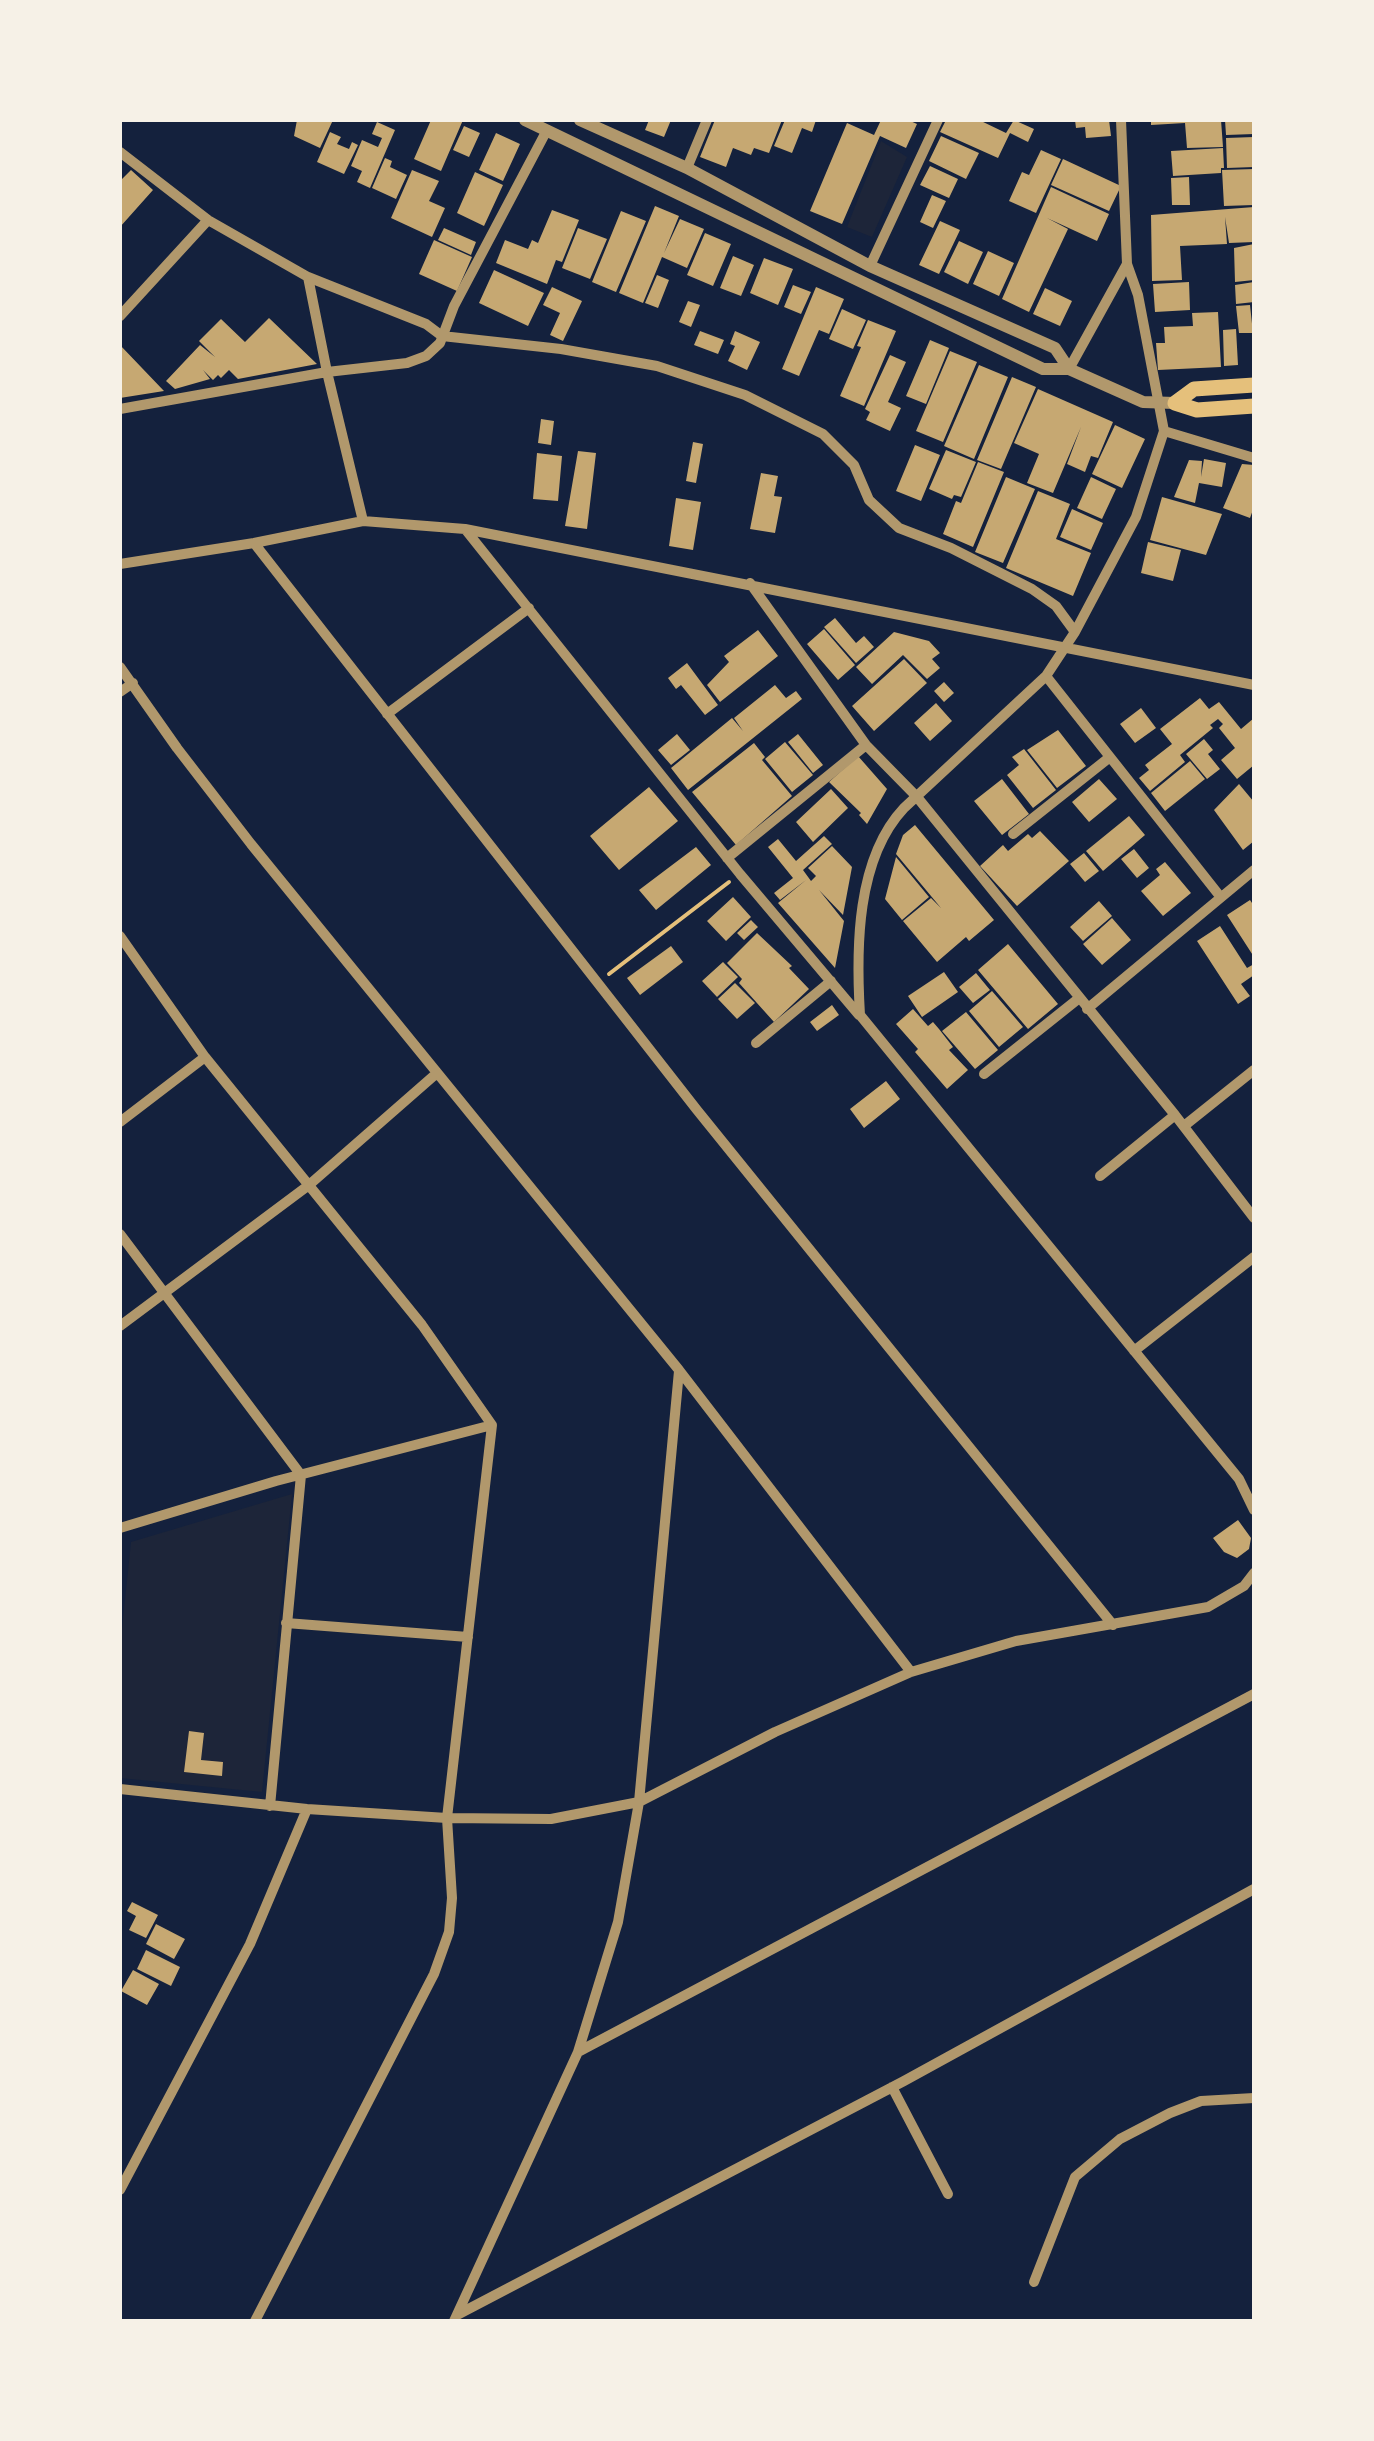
<!DOCTYPE html>
<html>
<head>
<meta charset="utf-8">
<style>
	body { margin:0 }
	#map { position:relative; width:1374px; height:2441px; overflow:hidden; background:#14213d; font-family:Inter,sans-serif }
	canvas { display:block }
	.frame { position:absolute; inset:0; border:122px solid #f6f1e7; pointer-events:none }
</style>
</head>
<body>
<div id="map">
<canvas width="1374" height="2441"></canvas>
<div class="frame"></div>
</div>
<script>
const ctx = document.querySelector('canvas').getContext('2d');
ctx.lineJoin = 'round';
function fillPath(path, color) { ctx.fillStyle = color; ctx.fill(path, 'evenodd'); }
function trace(path, color, width, dash) { ctx.strokeStyle = color; ctx.lineWidth = width; ctx.lineCap = dash ? 'butt' : 'round'; ctx.setLineDash(dash || []); ctx.stroke(path); }
fillPath(new Path2D(`
	M881,141L907,157L872,237L847,227Z
	M292,1494L262,1792L120,1778V1648L131,1542Z`), '#1d2539');
fillPath(new Path2D(`
	M297,120H333L320,148L294,136Z
	M431,120H463L441,171L414,159Z
	M649,120H671L664,137L645,130Z
	M715,120H782L769,153L754,148L751,155L733,148L726,167L700,157Z
	M785,120H816L812,132L802,128L792,153L774,146Z
	M881,120H908L917,124L906,148L880,136L842,224L810,211L847,123L874,135Z
	M946,120H979L1006,133L1014,120L1034,129L1028,142L1010,133L998,158L940,132Z
	M1075,120H1109L1111,136L1086,138L1085,127L1076,128Z
	M1151,120H1221L1223,147L1187,148L1185,123L1151,125Z
	M1225,120H1254V134L1226,135Z
	M377,122L395,130L370,188L357,182L362,171L351,166L362,140L378,147L382,138L372,134Z
	M464,126L480,133L469,157L453,150Z
	M330,132L341,137L337,144L349,149L352,142L358,145L344,174L317,162Z
	M496,133L520,144L503,181L479,170Z
	M941,136L979,153L966,179L929,161Z
	M1254,137V167L1227,168L1226,138Z
	M1223,148L1224,168H1221V173L1173,176L1171,151Z
	M1041,150L1061,159L1036,213L1009,201L1022,172L1029,175Z
	M385,158L392,161L390,167L407,175L396,199L372,188Z
	M1063,159L1121,186L1109,211L1051,185Z
	M930,166L958,179L949,198L920,185Z
	M1254,169V205L1224,206L1222,170Z
	M131,170L153,190L120,227V181Z
	M412,170L439,181L429,201L445,208L432,237L391,218Z
	M475,172L503,185L484,226L457,213Z
	M1189,177L1190,205H1172L1171,178Z
	M1051,187L1109,214L1097,241L1047,218L1068,229L1029,312L1002,299Z
	M932,195L946,201L933,228L920,222Z
	M655,206L679,216L664,253L680,219L704,229L687,268L662,257L643,303L619,293Z
	M1254,207V242L1229,243L1225,217L1227,244L1180,246L1182,280L1152,281L1151,215Z
	M552,210L579,220L562,262L556,260L547,284L496,263L505,240L528,249L532,240L538,243Z
	M621,211L646,221L616,292L592,282Z
	M940,221L960,230L939,274L919,265Z
	M444,228L476,242L471,255L438,240Z
	M578,228L607,239L590,279L562,268Z
	M705,233L731,244L713,286L687,275Z
	M434,240L472,257L457,291L419,274Z
	M959,241L983,252L968,284L944,272Z
	M1254,244V280L1235,282L1234,248Z
	M988,251L1014,263L999,296L973,284Z
	M733,256L754,265L741,296L720,288Z
	M764,258L793,269L778,305L750,293Z
	M494,270L544,293L528,326L479,303Z
	M657,275L669,280L658,308L645,303Z
	M1189,282L1190,310L1155,312L1153,284Z
	M1254,282V302L1236,304L1235,285Z
	M793,285L811,292L801,314L784,307Z
	M552,287L582,301L563,341L550,335L560,313L543,305Z
	M816,287L844,299L829,334L819,330L799,376L782,369Z
	M1045,288L1072,301L1060,326L1033,314Z
	M688,301L700,305L691,327L679,322Z
	M1250,305L1253,333H1239L1236,306Z
	M842,309L866,320L853,349L829,339Z
	M1218,312L1221,367L1158,370L1156,343H1165L1164,327L1193,326L1192,313Z
	M269,318L317,364L238,379L229,370L221,378L218,375L213,380L203,370L210,379L175,389L166,381L200,345L215,357L199,341L221,319L245,342Z
	M868,320L896,331L864,406L840,396L861,347L857,346Z
	M1236,329L1238,365L1224,366L1223,330Z
	M700,331L724,340L718,354L694,345Z
	M735,331L760,342L747,370L728,361L735,346L730,344Z
	M930,340L949,348L926,404L906,396Z
	M120,345L164,391L120,398Z
	M950,351L977,362L943,442L916,431Z
	M890,355L906,362L888,402L901,408L890,431L866,420L870,412L865,409Z
	M979,365L1008,377L974,459L944,446Z
	M1012,377L1036,387L1001,469L977,460Z
	M1038,389L1113,422L1098,458L1091,456L1085,472L1067,464L1081,427L1053,493L1027,483L1039,454L1014,443Z
	M541,419L554,421L551,445L538,443Z
	M1115,425L1145,439L1122,488L1092,474Z
	M693,442L703,444L696,483L686,481Z
	M915,445L940,455L921,501L896,491Z
	M946,450L976,462L961,497L954,495L952,499L929,489Z
	M578,451L596,453L587,529L565,526Z
	M537,453L562,456L558,501L533,499Z
	M1204,459L1226,463L1222,487L1199,483L1195,503L1174,497L1189,460L1202,461L1201,477Z
	M978,462L1004,472L973,547L943,534L956,501L961,503Z
	M1242,464L1254,465V507L1250,518L1223,508Z
	M761,473L778,476L774,496L782,497L775,533L750,529Z
	M1006,477L1035,489L1003,563L975,552Z
	M1091,477L1116,489L1102,519L1077,508Z
	M1038,491L1070,504L1056,539L1091,553L1073,596L1006,568Z
	M1162,497L1222,514L1206,555L1150,540Z
	M676,498L701,502L693,550L669,546Z
	M1072,509L1103,523L1091,550L1060,537Z
	M1148,542L1181,550L1173,581L1141,573Z
	M835,618L856,643L864,636L874,647L856,663L824,627Z
	M824,629L855,665L838,680L807,644Z
	M758,630L778,656L720,702L707,685L729,662L724,656Z
	M894,632L929,641L940,653L932,659L940,668L927,679L903,655L872,684L856,667Z
	M904,659L927,683L874,731L852,706Z
	M687,663L718,705L705,715L681,685L676,689L668,678Z
	M944,682L954,693L944,702L934,691Z
	M775,685L786,698L796,691L802,699L688,790L671,768L732,718L743,731L734,718Z
	M1200,698L1209,709L1219,702L1241,729L1254,718V765L1237,779L1221,760L1235,748L1219,728L1223,724L1218,719L1210,725L1213,728L1180,755L1185,762L1150,791L1139,778L1149,770L1145,765L1172,744L1160,729Z
	M936,703L952,721L930,741L914,723Z
	M1141,708L1156,728L1135,743L1120,724Z
	M1058,730L1086,766L1057,788L1027,750Z
	M677,734L690,750L671,765L658,750Z
	M798,734L823,765L813,773L788,742Z
	M1204,739L1213,750L1208,754L1220,769L1207,779L1186,754Z
	M785,742L813,775L792,792L765,759Z
	M754,743L765,757L762,760L792,796L736,845L692,792Z
	M1024,749L1056,790L1033,808L1007,775L1019,765L1012,757Z
	M858,756L887,789L867,824L859,815L861,813L829,782Z
	M1190,761L1205,779L1165,811L1151,793Z
	M1002,779L1029,814L1002,835L974,801Z
	M1099,779L1117,799L1089,822L1072,802Z
	M1239,784L1254,802V841L1243,850L1214,810Z
	M649,787L678,821L619,870L590,836Z
	M831,789L848,808L813,842L796,822Z
	M1129,816L1145,835L1103,871L1086,851Z
	M915,825L994,920L969,941L966,937L937,962L903,921L931,898L941,908L896,854L903,835Z
	M1040,831L1069,861L1017,906L980,866L1003,845L1008,851L1028,834L1032,838Z
	M824,836L832,844L803,870L811,881L816,876L808,868L832,846L852,867L843,915L819,890L844,921L835,968L778,903L806,880L780,900L774,893L793,878L768,847L778,839L796,861Z
	M696,847L711,865L656,910L639,890Z
	M1134,849L1149,868L1137,878L1121,859Z
	M1084,853L1099,871L1085,882L1070,864Z
	M896,857L929,897L902,920L885,899Z
	M1165,862L1191,893L1163,916L1141,891L1160,875L1156,869Z
	M733,897L751,917L726,941L707,921Z
	M1250,900L1254,906V957L1227,915Z
	M1099,901L1112,916L1083,941L1070,927Z
	M1112,918L1131,940L1102,965L1083,944Z
	M751,920L758,927L744,940L737,933Z
	M1220,926L1247,968L1254,964V975L1241,984L1250,996L1238,1004L1197,941Z
	M757,933L792,966L789,968L809,989L774,1022L739,983L742,979L727,963Z
	M1008,944L1058,1004L1028,1029L978,970Z
	M671,946L683,962L640,995L627,978Z
	M723,962L738,977L717,997L702,981Z
	M944,972L958,992L922,1017L908,996Z
	M976,973L990,990L973,1003L959,987Z
	M735,983L755,1003L737,1019L718,999Z
	M992,991L1023,1027L999,1047L969,1011Z
	M832,1005L839,1015L817,1031L810,1022Z
	M913,1009L928,1026L933,1022L939,1029L953,1047L949,1050L968,1070L947,1089L915,1052L918,1049L896,1024Z
	M966,1012L998,1050L975,1069L942,1031Z
	M886,1081L900,1099L864,1128L850,1109Z
	M1238,1520L1251,1538L1249,1549L1237,1558L1224,1552L1213,1538Z
	M189,1731L204,1733L201,1760L223,1762L222,1776L184,1772Z
	M132,1902L158,1915L146,1938L129,1930L136,1916L127,1911Z
	M156,1924L185,1939L174,1959L146,1944Z
	M146,1950L180,1967L171,1986L137,1969Z
	M133,1970L159,1984L147,2005L121,1991Z`), '#c6a872');
trace(new Path2D(`
	M609,974L729,882`), '#e5c07b', 4);
trace(new Path2D(`
	M120,152L208,220L308,277L426,324L442,336L561,349L657,366L745,395L823,434L854,465L869,500L899,528L951,548L1032,589L1056,606L1075,632
	M687,168L707,120
	M1127,264L1138,295L1164,431L1136,517L1075,632L1046,676L904,808C856,859 856,949 860,1015L1239,1479L1254,1510
	M870,266L938,120
	M308,277L327,372L363,521
	M120,316L208,220
	M1069,369L1127,264L1121,120
	M120,409L327,372L407,363L426,356L440,343L454,306L547,130
	M1164,431L1254,458
	M465,529L740,874L859,1015
	M254,543L697,1110L1113,1625
	M120,564L254,543L363,521L465,529L1254,685
	M750,583L866,745L917,797L1175,1115L1254,1218
	M120,667L177,748L251,844L679,1370L911,1672
	M1046,676L1219,895
	M120,692L133,683
	M387,714L529,608
	M1013,834L1110,757
	M727,858L866,745
	M120,936L205,1057L422,1325L492,1425L447,1818L452,1898L449,1932L434,1974L255,2321
	M1087,1009L1254,870
	M756,1043L831,981
	M984,1074L1078,999
	M120,1122L205,1057
	M1184,1126L1254,1070
	M1100,1176L1175,1115
	M120,1234L301,1475L270,1806
	M120,1326L309,1185L437,1073
	M1134,1351L1254,1257
	M120,1528L276,1481L492,1425
	M286,1623L468,1637
	M120,1789L307,1809L447,1818L551,1819L639,1802L775,1732L911,1672L1016,1641L1208,1607L1244,1586L1254,1573
	M578,2052L1254,1694
	M892,2087L948,2194
	M120,2190L250,1944L307,1809
	M1034,2282L1075,2177L1120,2139L1170,2113L1201,2101L1254,2098
	M457,2315L904,2081L1254,1889
	M454,2321L578,2052L618,1922L639,1802L679,1371`), '#b1986c', 10);
trace(new Path2D(`
	M525,120L1043,369H1069L1143,402L1175,403
	M580,120L687,168L870,266L1055,348L1069,369`), '#b1986c', 12);
trace(new Path2D(`
	M1175,403L1194,389L1254,385
	M1175,403L1197,410L1254,406`), '#e5c07b', 15);
</script>
</body>
</html>
